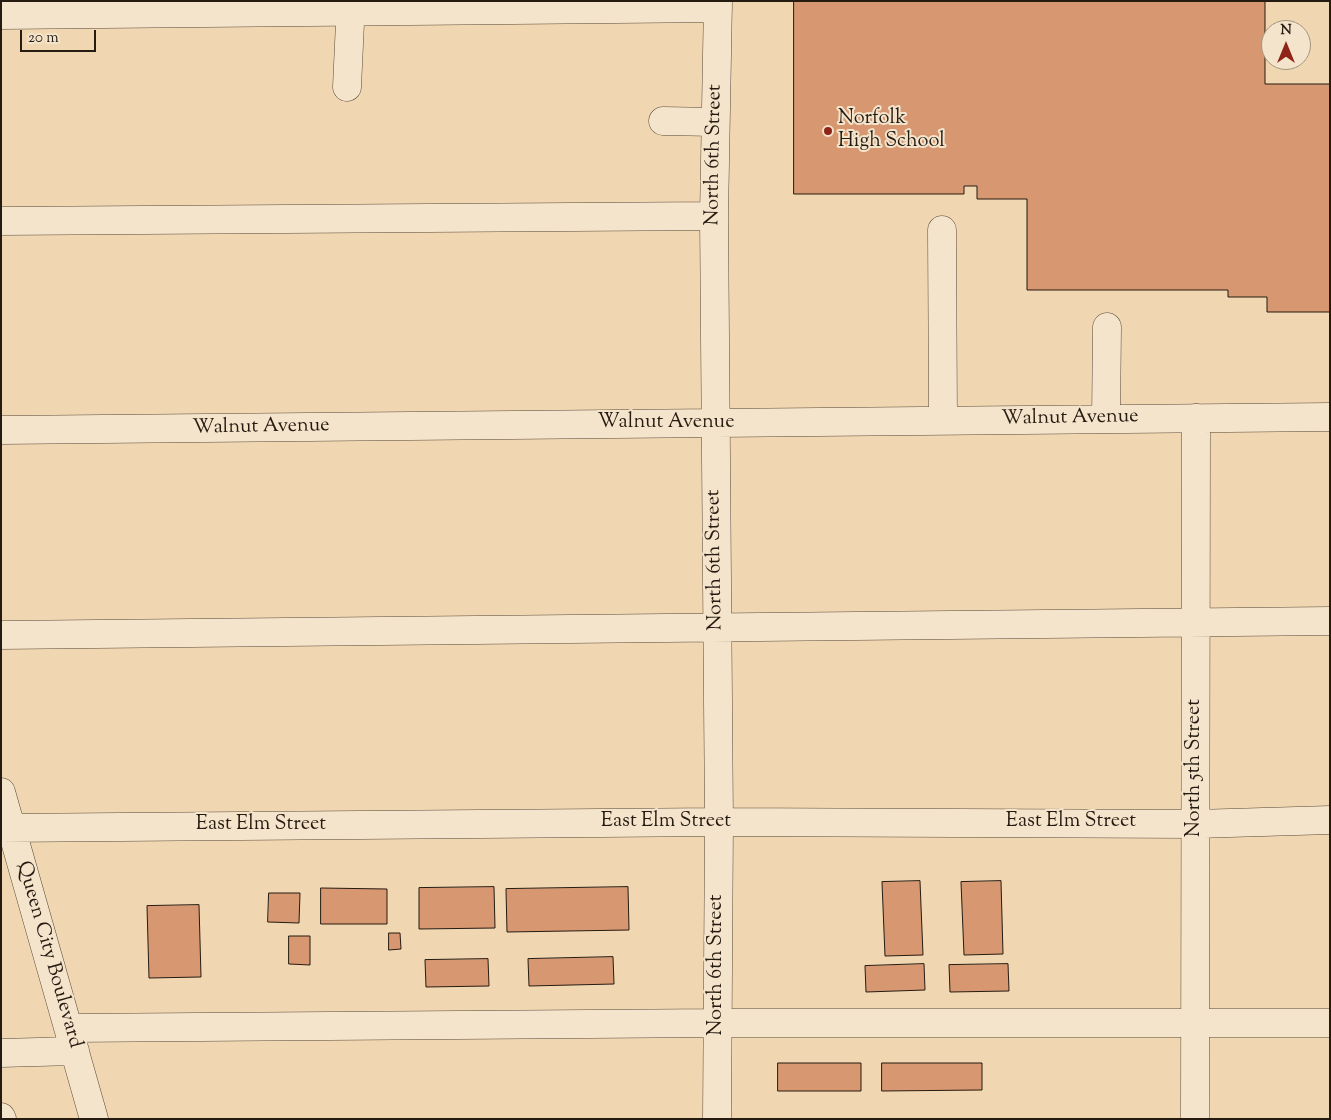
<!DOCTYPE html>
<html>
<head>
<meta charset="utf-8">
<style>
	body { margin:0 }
	#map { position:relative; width:1331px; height:1120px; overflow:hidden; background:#f0d6b1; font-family:"Sorts Mill Goudy",serif }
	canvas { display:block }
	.frame { position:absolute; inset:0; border:2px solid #251b11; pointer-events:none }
	.north { position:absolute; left:1261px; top:20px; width:50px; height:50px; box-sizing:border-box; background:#f5e4cc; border:1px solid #a29481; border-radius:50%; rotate:0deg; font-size:14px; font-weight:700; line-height:20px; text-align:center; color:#251b11 }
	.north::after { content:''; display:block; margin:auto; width:18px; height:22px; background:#8f2418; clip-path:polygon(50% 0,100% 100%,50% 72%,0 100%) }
	.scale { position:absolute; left:20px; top:30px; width:76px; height:22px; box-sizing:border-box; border:2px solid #251b11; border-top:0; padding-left:6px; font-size:15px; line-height:18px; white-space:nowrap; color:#251b11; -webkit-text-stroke:4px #f5e4cc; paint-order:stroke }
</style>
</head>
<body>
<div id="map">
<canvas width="1331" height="1120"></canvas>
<div class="frame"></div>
<div class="north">N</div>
<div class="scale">20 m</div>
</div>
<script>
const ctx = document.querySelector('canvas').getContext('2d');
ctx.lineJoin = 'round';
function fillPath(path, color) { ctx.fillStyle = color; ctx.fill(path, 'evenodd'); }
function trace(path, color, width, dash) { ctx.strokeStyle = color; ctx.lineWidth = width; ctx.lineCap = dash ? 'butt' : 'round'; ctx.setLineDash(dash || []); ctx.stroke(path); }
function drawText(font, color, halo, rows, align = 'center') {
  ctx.font = font + ' "Sorts Mill Goudy",serif'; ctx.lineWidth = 4; ctx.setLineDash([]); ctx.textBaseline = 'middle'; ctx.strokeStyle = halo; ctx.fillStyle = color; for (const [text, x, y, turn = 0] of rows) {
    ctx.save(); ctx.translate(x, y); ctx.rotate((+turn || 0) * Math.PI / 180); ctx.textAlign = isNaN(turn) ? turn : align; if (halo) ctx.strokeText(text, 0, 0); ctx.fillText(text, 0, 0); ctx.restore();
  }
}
const building = new Path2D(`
	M794,1H1265V84H1330V312H1267V297H1228V290H1027V199H977V186H964V194H794Z
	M920,881L923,955L885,956L882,882Z
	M1001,881L1003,954L964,955L961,882Z
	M494,887L495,928L419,929V888Z
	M628,887L629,930L507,932L506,889Z
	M321,888L387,889V924H321Z
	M269,893H300L299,923L268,922Z
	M199,905L201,977L149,978L147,906Z
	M389,933H400L401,949L389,950Z
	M289,936H310V965L289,964Z
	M613,957L614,984L529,986L528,959Z
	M488,959L489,986L426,987L425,960Z
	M924,964L925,990L866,992L865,966Z
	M1008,964L1009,991L950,992L949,965Z
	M778,1063H861V1091H778Z
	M882,1063H982V1090L882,1091Z`);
fillPath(building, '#d79771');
trace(building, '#251b11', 1);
const minor = new Path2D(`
	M1,15L718,8
	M347,87L351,1
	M663,121L715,122
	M1,221L714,216
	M942,230L943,421
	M1106,419L1107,327
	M1,430L1330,417
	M1,635L1330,621
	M1,792L94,1119
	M1,828L719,822L1196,824L1330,820
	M69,1028L718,1023H1330
	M1,1053L75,1051
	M1,1117L2,1119
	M717,1119L719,822L714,216L718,1
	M1195,1119L1196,418`);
trace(minor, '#584a39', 29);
trace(minor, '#f5e4cc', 28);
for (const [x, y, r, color] of [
	[828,131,5,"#8f2418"]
]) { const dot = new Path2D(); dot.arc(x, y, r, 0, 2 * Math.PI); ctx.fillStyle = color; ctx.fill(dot); trace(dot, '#f5e4cc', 2); }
drawText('20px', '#251b11', '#f5e4cc', [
	["Norfolk",838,120],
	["High School",838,143]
], 'left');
drawText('20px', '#251b11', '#f5e4cc', [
	["North 6th Street",715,155,-89],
	["Walnut Avenue",1070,419,-1],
	["Walnut Avenue",666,424],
	["Walnut Avenue",261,428,-1],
	["North 6th Street",716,560,-91],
	["North 5th Street",1196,768,-90],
	["East Elm Street",666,823],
	["East Elm Street",1071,823],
	["East Elm Street",261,826],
	["Queen City Boulevard",48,955,74],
	["North 6th Street",718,965,-90]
]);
</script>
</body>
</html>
